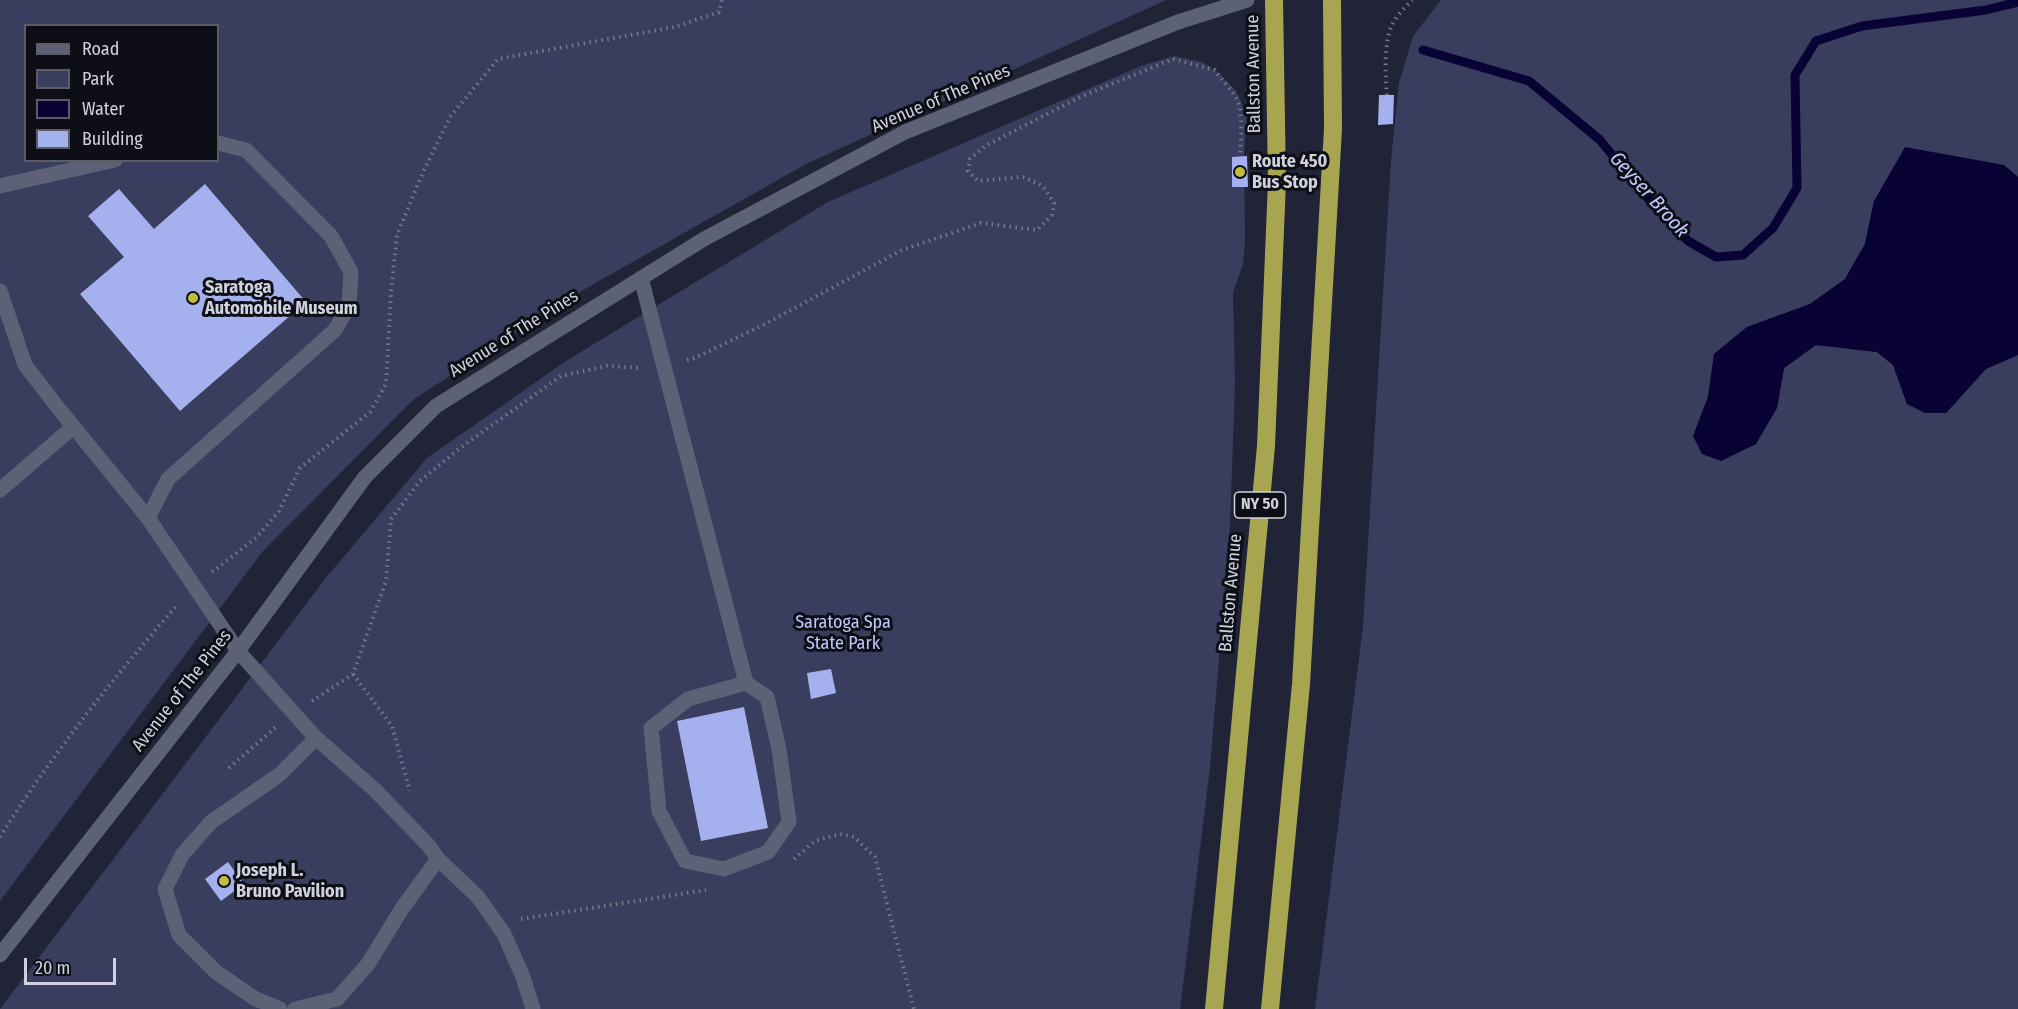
<!DOCTYPE html>
<html>
<head>
<meta charset="utf-8">
<style>
	body { margin:0 }
	#map { position:relative; width:2018px; height:1009px; overflow:hidden; background:#212436; font-family:"Fira Sans Condensed",sans-serif }
	canvas { display:block }
	.legend { position:absolute; left:24px; top:24px; width:195px; height:138px; box-sizing:border-box; background:#0d0e16; border:2px solid #5b5c66; margin:0; padding:8px 10px; list-style:none; font-size:18px; color:#cfd2de }
	.legend li { display:flex; align-items:center; gap:12px; height:30px }
	.legend b { width:30px; border:2px solid #5b5c66 }
	.scale { position:absolute; left:24px; top:958px; width:92px; height:27px; box-sizing:border-box; border:3px solid #cfd2de; border-top:0; padding-left:8px; font-size:18px; line-height:21px; white-space:nowrap; color:#cfd2de; -webkit-text-stroke:4px #0d0e16; paint-order:stroke }
</style>
</head>
<body>
<div id="map">
<canvas width="2018" height="1009"></canvas>
<ul class="legend">
<li><b style="height:8px;background:#5d6176"></b>Road</li>
<li><b style="height:16px;background:#393e5e"></b>Park</li>
<li><b style="height:16px;background:#080334"></b>Water</li>
<li><b style="height:16px;background:#a5b0ef"></b>Building</li>
</ul>
<div class="scale">20 m</div>
</div>
<script>
const ctx = document.querySelector('canvas').getContext('2d');
ctx.lineJoin = 'round';
function fillPath(path, color) { ctx.fillStyle = color; ctx.fill(path, 'evenodd'); }
function trace(path, color, width, dash) { ctx.strokeStyle = color; ctx.lineWidth = width; ctx.lineCap = dash ? 'butt' : 'round'; ctx.setLineDash(dash || []); ctx.stroke(path); }
function drawText(font, color, halo, rows, align = 'center') {
  ctx.font = font + ' "Fira Sans Condensed",sans-serif'; ctx.lineWidth = 6; ctx.setLineDash([]); ctx.textBaseline = 'middle'; ctx.strokeStyle = halo; ctx.fillStyle = color; for (const [text, x, y, turn = 0] of rows) {
    ctx.save(); ctx.translate(x, y); ctx.rotate((+turn || 0) * Math.PI / 180); ctx.textAlign = isNaN(turn) ? turn : align; if (halo) ctx.strokeText(text, 0, 0); ctx.fillText(text, 0, 0); ctx.restore();
  }
}
fillPath(new Path2D(`
	M0,0H1166L806,164L562,302L413,400L263,551L0,901ZM26,26H218V160H26Z
	M1441,0H2018V177L2004,165L1874,201L1865,244L1845,279L1810,304L1747,327L1714,354L1708,397L1699,420L1777,408L1784,368L1816,345L1877,352L1893,365L1907,404L1946,413L1986,369L2018,355V1009H1315L1363,626L1391,161L1399,83L1413,36Z
	M1174,56L1202,62L1220,74L1236,91L1247,115L1244,154L1245,243L1243,264L1233,292L1235,383L1230,525L1210,768L1180,1009H0L325,579L427,458L569,359L828,202L1141,66Z`), '#393e5e');
fillPath(new Path2D(`
	M1905,147L2004,165L2018,177V355L1986,369L1946,413H1925L1907,404L1893,365L1877,352L1816,345L1784,368L1777,408L1756,444L1721,461L1702,454L1693,436L1708,397L1714,354L1747,327L1810,304L1845,279L1865,244L1874,201Z`), '#080334');
trace(new Path2D(`
	M1423,50L1529,81L1600,140L1644,194L1688,241L1716,257L1743,255L1773,228L1797,188L1795,75L1816,41L1862,26L1986,10L2018,2`), '#080334', 9);
fillPath(new Path2D(`
	M1379,95H1394L1393,124L1378,125Z
	M1247,156L1248,187H1232V157Z
	M205,184L306,302L180,411L80,294L124,257L88,216L119,189L154,229Z
	M831,669L836,693L811,699L807,673Z
	M744,707L768,828L701,841L677,721Z
	M228,862L244,884L221,901L205,879Z`), '#a5b0ef');
trace(new Path2D(`
	M1387,95C1385,76 1384,45 1391,27C1395,17 1405,8 1412,0
	M687,360L695,358L767,323L902,250L981,223L1037,230L1052,215L1054,203L1043,186L1023,177L978,181L968,171L970,159L985,146L1080,97L1173,59L1215,70C1220,79 1229,86 1235,96C1244,109 1241,140 1240,156
	M212,572L257,537L279,511L300,468L370,412L386,384L391,292L397,235L423,172L450,117L498,59L675,27L719,12L722,0
	M353,674L392,726L410,791
	M312,701L353,674L386,581L391,519L420,481L460,448L561,376L607,366L641,368
	M229,768L276,727
	M0,837C52,754 114,677 178,604
	M794,859L815,841L840,834L854,837L875,857L914,1009
	M521,919L706,890`), '#767988', 4, [1.5, 4.5]);
trace(new Path2D(`
	M0,186L115,160
	M641,278L746,683L767,697L779,749L789,822L768,852L724,869L685,861L659,811L651,728L688,699L746,683
	M0,291L25,365L59,409L148,518L238,651L316,738L374,789L429,846L438,859L478,897L504,934L523,977L533,1009
	M0,490L73,427
	M148,518L168,479L335,330L349,306L351,272L331,236L246,150L218,143
	M0,955L238,651L365,477L436,406L704,239L905,132L1178,22L1247,0
	M280,1009L254,998L216,972L179,935L165,889L182,855L211,822L279,775L316,738
	M295,1009L337,999L368,964L401,910L438,859`), '#5d6176', 15);
trace(new Path2D(`
	M1214,1009L1266,446L1277,182L1274,0
	M1270,1009L1301,684L1333,129L1332,0`), '#a8a551', 18);
for (const [x, y, r, color] of [
	[1240,172,6,"#c3bd3f"],
	[193,298,6,"#c3bd3f"],
	[224,881,6,"#c3bd3f"]
]) { const dot = new Path2D(); dot.arc(x, y, r, 0, 2 * Math.PI); ctx.fillStyle = color; ctx.fill(dot); trace(dot, '#0d0e16', 2); }
for (const [x, y, w] of [
	[1260,505,51]
]) { const box = new Path2D(); box.roundRect(x - w / 2, y - 13, w, 26, 4.5); ctx.fillStyle = '#0d0e16'; ctx.fill(box); trace(box, '#cfd2de', 1.5); }
drawText('bold 16px', '#cfd2de', null, [
	["NY 50",1260,505]
]);
drawText('18px', '#cfd2de', '#0d0e16', [
	["Ballston Avenue",1254,74,-91],
	["Avenue of The Pines",941,99,-23],
	["Avenue of The Pines",514,334,-32],
	["Ballston Avenue",1231,593,-85],
	["Avenue of The Pines",182,691,-52]
]);
drawText('bold 18px', '#cfd2de', '#0d0e16', [
	["Route 450",1252,162],
	["Bus Stop",1252,183],
	["Saratoga",205,288],
	["Automobile Museum",205,309],
	["Joseph L.",236,871],
	["Bruno Pavilion",236,892]
], 'left');
drawText('18px', '#bec8fc', '#0d0e16', [
	["Saratoga Spa",843,623],
	["State Park",843,644]
]);
drawText('italic 20px', '#bfc9fd', '#0d0e16', [
	["Geyser Brook",1649,195,48]
]);
</script>
</body>
</html>
